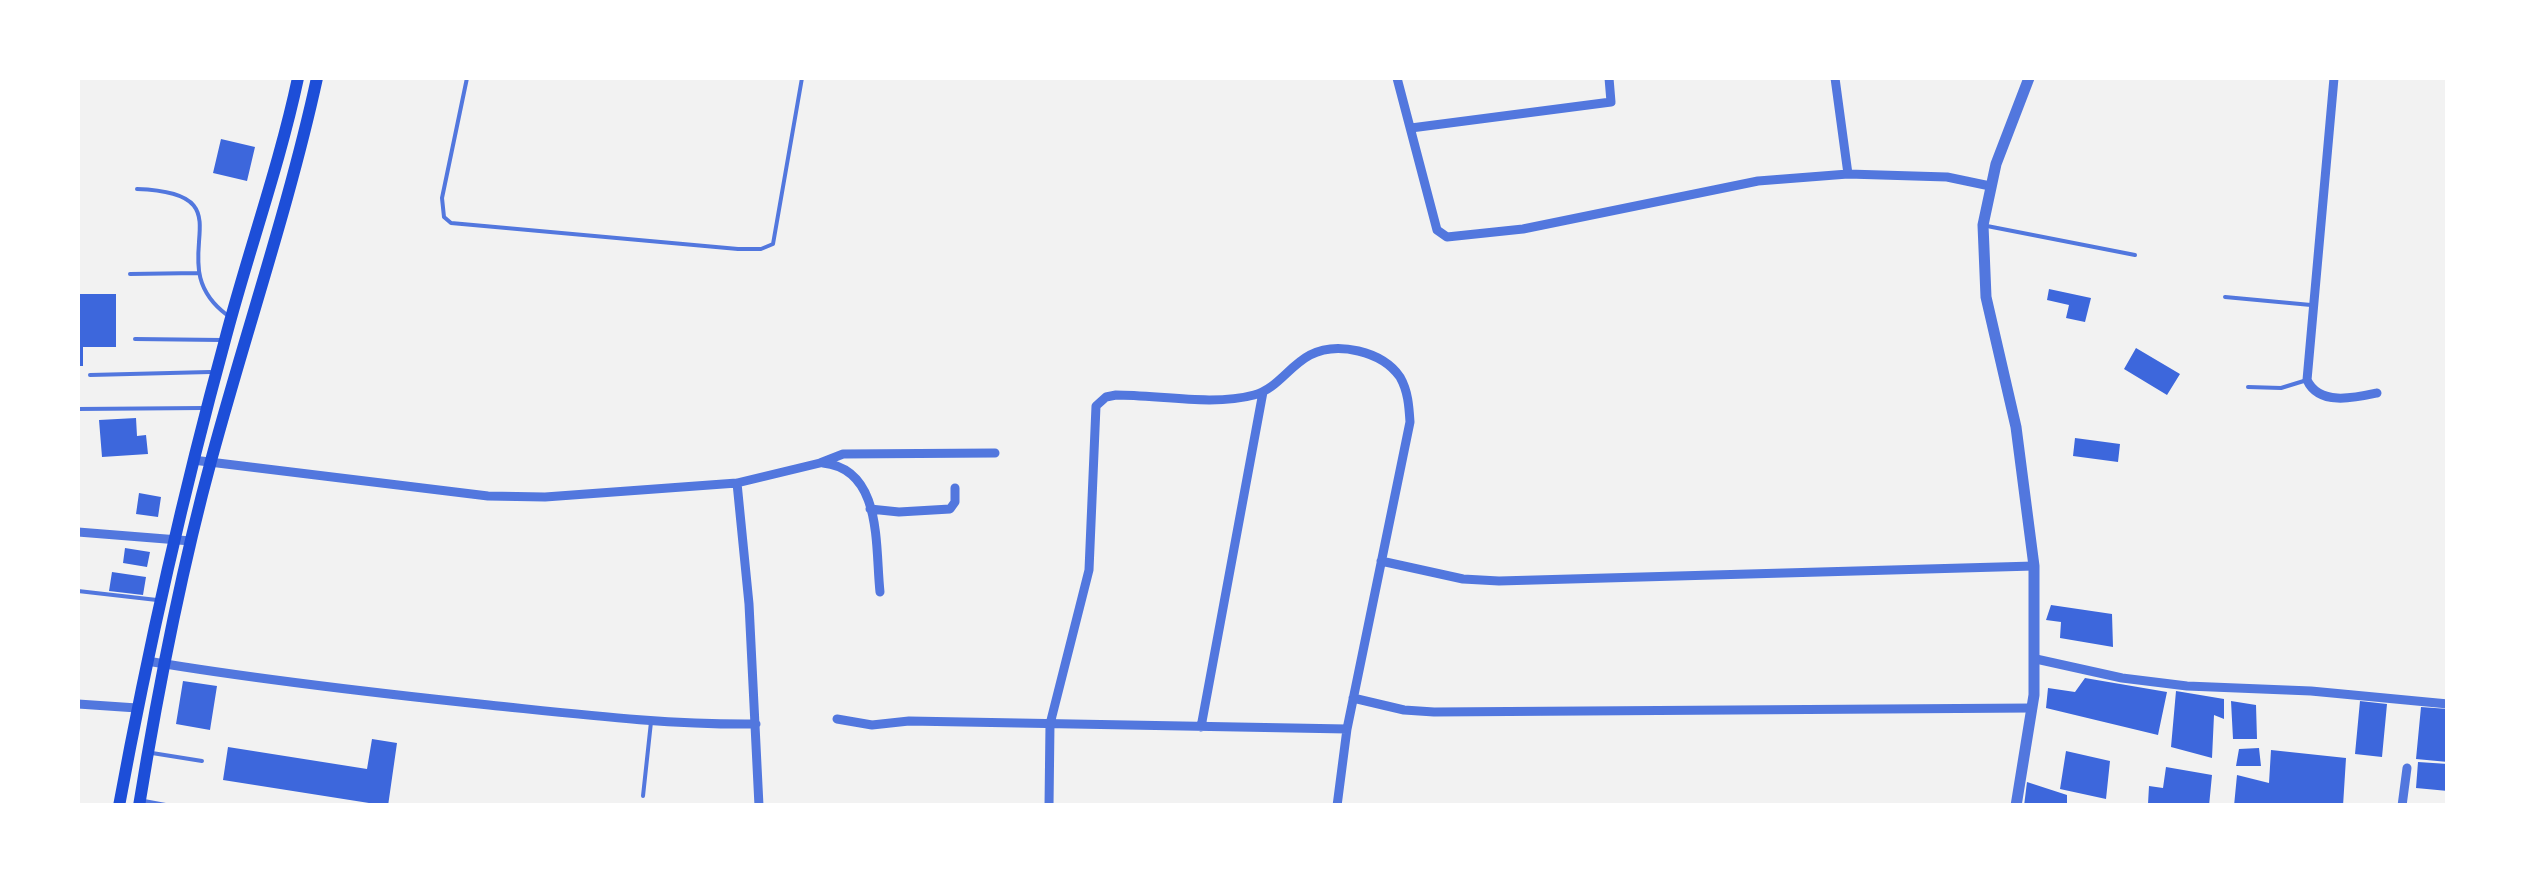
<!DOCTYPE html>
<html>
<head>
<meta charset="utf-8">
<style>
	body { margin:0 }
	#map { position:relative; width:2525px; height:883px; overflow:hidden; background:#f2f2f2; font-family:"Nunito Sans",sans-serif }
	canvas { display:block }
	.frame { position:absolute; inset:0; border:80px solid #fff; pointer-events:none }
</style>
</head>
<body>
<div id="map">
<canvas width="2525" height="883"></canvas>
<div class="frame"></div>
</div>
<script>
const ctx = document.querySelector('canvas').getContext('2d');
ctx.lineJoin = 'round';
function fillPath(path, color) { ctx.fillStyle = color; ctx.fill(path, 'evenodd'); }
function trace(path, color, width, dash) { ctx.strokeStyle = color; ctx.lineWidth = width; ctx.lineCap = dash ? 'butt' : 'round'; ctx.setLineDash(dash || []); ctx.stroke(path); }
fillPath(new Path2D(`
	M221,139L255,147L247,181L213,173Z
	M2049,289L2091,298L2085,322L2066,318L2069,305L2047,300Z
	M78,294H116V347H83V366H78Z
	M2136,348L2180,374L2167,395L2124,369Z
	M136,418L137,436L146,435L148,454L102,457L99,420Z
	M2075,438L2120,444L2118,462L2073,456Z
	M139,493L161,497L158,517L136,514Z
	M125,548L150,552L147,567L123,563Z
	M112,572L146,577L143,595L109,591Z
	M2051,605L2112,614L2113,647L2060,638L2061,622L2046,620Z
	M2085,678L2167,692L2158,735L2046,708L2048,688L2075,692Z
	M183,681L217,686L210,730L176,724Z
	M2176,691L2224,699V719L2214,715L2212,758L2171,747Z
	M2231,701L2256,705L2257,739H2233Z
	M2360,701L2387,704L2382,757L2355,754Z
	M2421,707L2448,709V762L2416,759Z
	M372,739L397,743L388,806L223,780L228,747L367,769Z
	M2259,748L2261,766H2236L2239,749Z
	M2271,750L2346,758L2343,806H2234L2237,775L2269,783Z
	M2066,751L2110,761L2106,799L2060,789Z
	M2418,762L2448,764V791L2416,788Z
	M2166,767L2212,775L2209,806L2148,804L2149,786L2163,788Z
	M2027,782L2067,795V806H2024Z`), '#3d67dc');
trace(new Path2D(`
	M467,78L442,198L444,217L451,223L738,249H761L773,244L802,78
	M137,189C256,193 155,261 227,315
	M1987,226L2135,255
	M130,274L198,273
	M2225,297L2311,305
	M135,339L221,340
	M90,375L210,372
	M2248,387L2281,388L2307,380
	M78,409L203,408
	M78,591L157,600
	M152,753L202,761
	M643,796L651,722
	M144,801L171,806`), '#5277de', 4);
trace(new Path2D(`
	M1397,78L1437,230L1447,237L1523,229L1758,181L1848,174L1947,177L1990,186
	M1835,78L1848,174
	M2334,78L2307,380C2319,406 2354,398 2377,393
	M1411,128L1611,102L1609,78
	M193,460L488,496L545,497L737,483L820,463L843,454L995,453
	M823,463C883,469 875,547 880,592
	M737,483L749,604L759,806
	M870,509L899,512L950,509L955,502V488
	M78,532L191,541
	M1381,561L1463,579L1499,581L2034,566
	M2036,659L2122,678L2187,686L2311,691L2448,704
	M147,661C260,680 375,693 489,705C577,714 667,725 756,724
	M1353,698L1404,710L1434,712L2032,708
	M78,704L137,708
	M837,719L872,725L909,721L1347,729
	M1201,727L1263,392
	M1049,806L1050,724L1089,570L1096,406L1106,397L1116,395C1158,395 1214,406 1254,395C1277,389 1289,366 1310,355C1337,341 1382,351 1400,377C1408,391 1409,406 1410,422L1347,729L1337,806
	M2402,806L2407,768`), '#5277de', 9);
trace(new Path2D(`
	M2016,806L2034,695V566L2016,427L1986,297L1983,225L1996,164L2029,78`), '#5277de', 11);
trace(new Path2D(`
	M119,806C148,649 183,494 225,340C248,252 279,167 298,78
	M139,806C158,689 181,571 212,457C246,331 289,206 317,78`), '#1d4ed8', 12);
</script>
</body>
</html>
